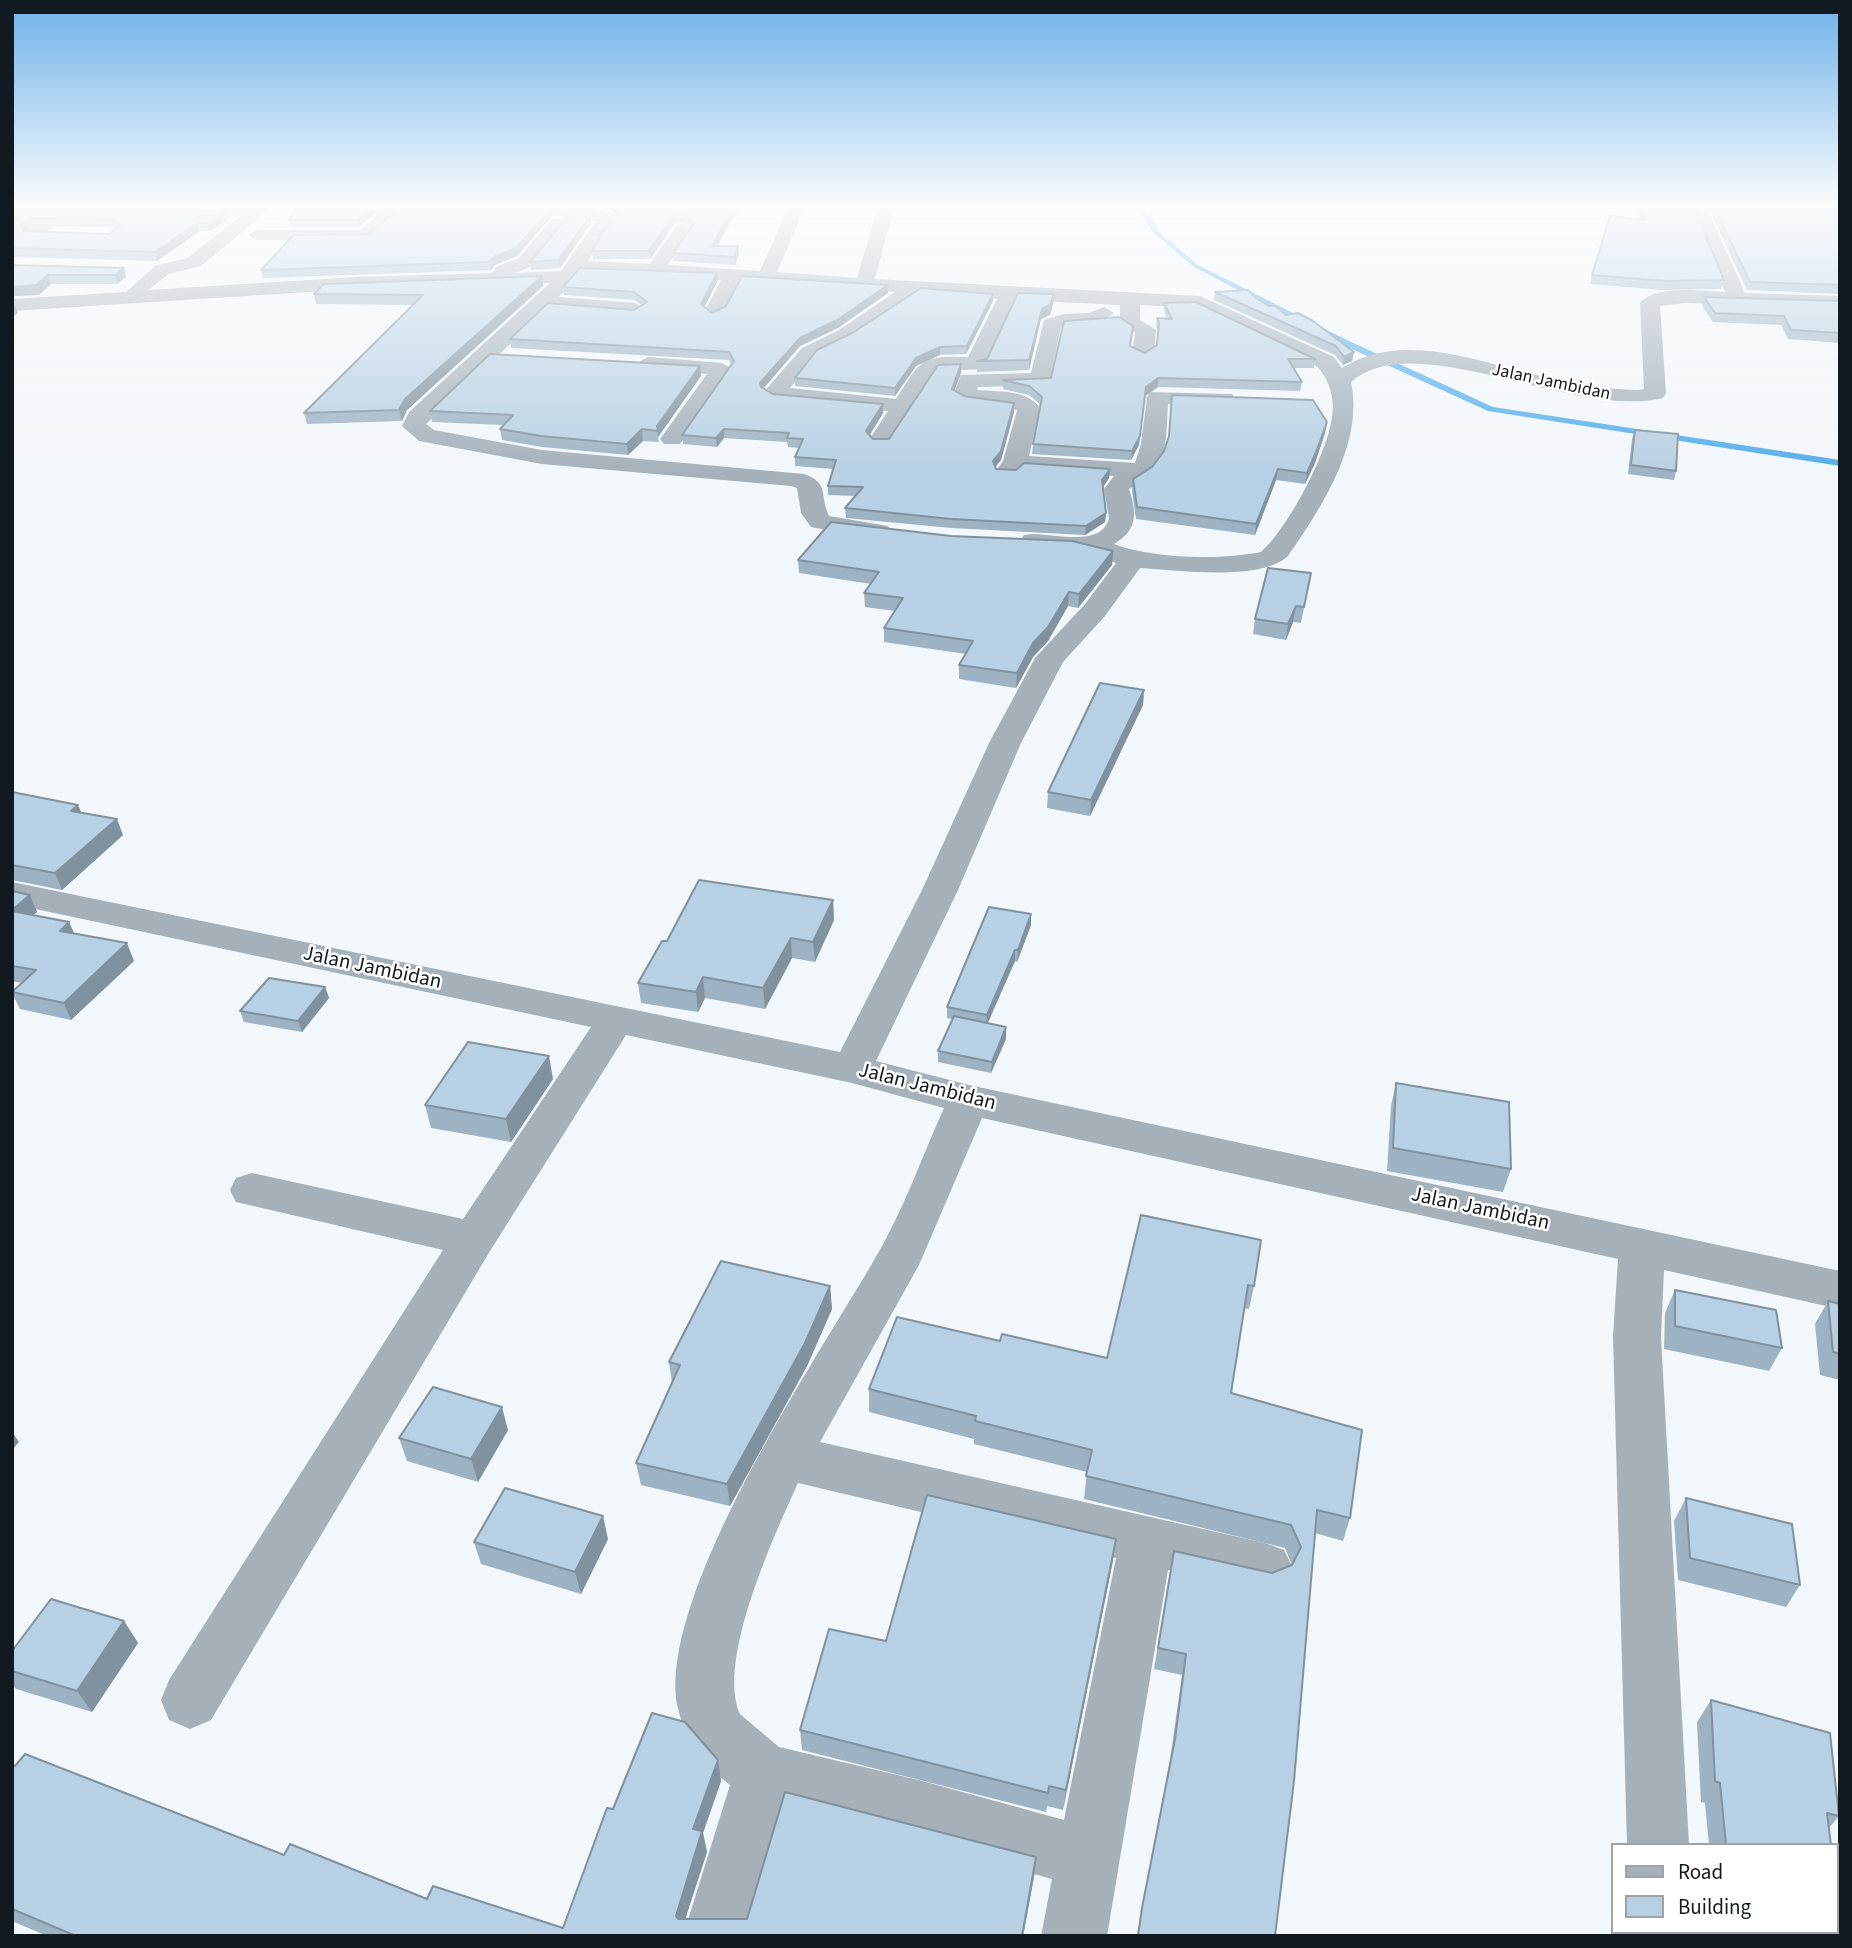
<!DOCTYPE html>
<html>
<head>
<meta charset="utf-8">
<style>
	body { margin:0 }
	#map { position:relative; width:1852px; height:1948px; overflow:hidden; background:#f2f7fb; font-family:"Source Sans 3",sans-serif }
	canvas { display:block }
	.frame { position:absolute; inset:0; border:14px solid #111a21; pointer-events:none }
	.legend { position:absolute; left:1611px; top:1843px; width:228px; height:91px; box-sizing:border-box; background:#fff; border:2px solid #a0a3a6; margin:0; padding:9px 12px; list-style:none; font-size:21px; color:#111a21 }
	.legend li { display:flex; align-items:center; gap:14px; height:35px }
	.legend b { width:35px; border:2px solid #a0a3a6 }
</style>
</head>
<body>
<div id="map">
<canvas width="1852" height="1948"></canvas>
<div class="frame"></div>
<ul class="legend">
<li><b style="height:9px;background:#a5b0b9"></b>Road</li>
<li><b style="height:19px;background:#b7d0e3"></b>Building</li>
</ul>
</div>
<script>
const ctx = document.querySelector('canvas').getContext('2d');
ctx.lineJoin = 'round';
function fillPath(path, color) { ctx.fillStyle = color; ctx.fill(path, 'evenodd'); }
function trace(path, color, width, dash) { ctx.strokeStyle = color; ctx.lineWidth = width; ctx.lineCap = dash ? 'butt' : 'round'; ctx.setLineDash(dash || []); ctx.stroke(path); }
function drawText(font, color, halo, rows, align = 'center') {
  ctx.font = font + ' "Source Sans 3",sans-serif'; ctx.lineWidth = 5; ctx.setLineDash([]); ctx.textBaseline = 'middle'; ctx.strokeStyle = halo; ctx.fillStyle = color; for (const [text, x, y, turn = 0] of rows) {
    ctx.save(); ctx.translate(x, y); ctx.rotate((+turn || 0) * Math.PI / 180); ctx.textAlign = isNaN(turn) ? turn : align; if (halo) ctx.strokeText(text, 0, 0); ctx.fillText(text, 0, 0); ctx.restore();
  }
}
fillPath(new Path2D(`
	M1134,203H1140L1158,231L1198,265L1347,340L1493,407L1840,460V466L1488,411L1341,344L1194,267L1154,233Z`), '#54adea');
fillPath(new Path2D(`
	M72,203L81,208L78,212L12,253V240Z
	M258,203L276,204L201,266L169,274L148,290L356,277L492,273L496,267L519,258L552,219H564L567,223L564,227L533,266L515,273L561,271L596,221L577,218L574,214L581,203H597L594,210L613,213L616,217L588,261L650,264L677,225L683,224L692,229L668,265L760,271L791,203H807L777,272L857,278L879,203H895L875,279L1200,296L1334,357L1342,368C1403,330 1477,362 1541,376C1572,383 1604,389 1637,390L1644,389L1640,303C1656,284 1703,291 1725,292L1689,203H1705L1745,293L1840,296V308L1685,303L1660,306L1666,393L1663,398C1573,420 1416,325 1351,382C1364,443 1322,507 1288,556C1260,582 1177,570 1140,568L1105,616L1063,662L1021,743L958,890L876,1061L969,1085L1840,1271V1309L1664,1270L1661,1337L1689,1845H1627L1613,1337L1618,1259L982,1118L919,1265L820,1442L1265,1543L1284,1550L1293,1568L1284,1586L1265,1593L1168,1570L1107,1936H1041L1052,1879L919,1842L784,1809L749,1936H683L730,1785C705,1766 685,1741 678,1708C655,1599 817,1358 873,1262C902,1214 921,1159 944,1108L852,1083L626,1035L490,1251L211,1720L190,1729L169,1720L161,1700L169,1680L443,1250L236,1202L230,1190L236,1178L252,1173L463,1219L591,1027L12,904V882L840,1052L922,890L989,743L1035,658L1085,604L1116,563L1088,553L1024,547L1020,541L1024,535C1047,530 1101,551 1109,518L1104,489L1114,476L1022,470L1016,477H998L995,472L1003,461L1017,410L956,400L953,395L961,375L1031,373L1044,320L1064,314L1089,313L1104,307L1114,313L1098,323L1061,327L1049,385L978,387L977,390C998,392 1027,389 1040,408L1029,456L1135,463L1141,444L1147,397L1150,392L1232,394L1235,399L1224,406L1168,404C1166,428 1169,461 1148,478C1142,482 1135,485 1129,489C1137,513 1138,530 1114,544C1153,559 1220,560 1261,552C1288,528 1324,459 1331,423C1336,402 1331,383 1318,367L1196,308L1140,305V320L1156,330L1154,353L1143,359L1132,353L1135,333L1120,323V305L1016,300L984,369L936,371L889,445H873L869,440L888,411L774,400L763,393L802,348L839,330L895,292L740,281L724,313L714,319L704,313L721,280L599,272H580L559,297L635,303L645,309L642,313L548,308L426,424L434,430L542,450L804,474C830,483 819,495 829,516L888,526L892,532L888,538L879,540L811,527L801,513L797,488L791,486L542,464L419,441L402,426L409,412L550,283L356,289L12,311V299L126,292L155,266L187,258L241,216L173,215L164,210L167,206H254ZM919,294L997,299L968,357C920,356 922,359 896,399L790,388L816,356L853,338ZM798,1483L1116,1558L1064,1820L919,1780L779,1747L740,1714C716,1660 775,1534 798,1483Z
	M391,203H409L370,239L364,240H257L248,235L257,230H360Z
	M648,357L722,363L733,369L680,444H664L660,439L707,374L640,368L637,363Z
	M1629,1932H1695V1936H1629Z`), '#a5b0b9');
fillPath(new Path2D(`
	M12,203L52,204L69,207L229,218L210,231H200L157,261L12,257ZM34,226L112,227L115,229L109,234L26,231Z
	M300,203H387L359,227H290L288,220Z
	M580,203L574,212L591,223L560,268L531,270L530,262L566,219L564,216H552L517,256L495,265L491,270L263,278L261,270L369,234Z
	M597,203H741L717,246L739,254L735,265L674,261L673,253L690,227L683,221L675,223L650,259H593L592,251L615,213L613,210L598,208Z
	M1632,203H1692L1724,280L1721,289L1662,290L1590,284L1592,275L1639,219Z
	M1706,203H1812L1840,208V294L1747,290Z
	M12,265L124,268L126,277L117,284H51L39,295L12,296Z
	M542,276L543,286L407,410L402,421L307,424L304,413L413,305L316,304L314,294Z
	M718,280L704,307L712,313L888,293L838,328L800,346L764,388L773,394L883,413L870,435L873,439H889L961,373L954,390L964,396L1014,412L1001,460L995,467L996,469L1016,470L1110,469L1109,478L1103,487L1106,513L1105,522L1085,535L951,528L846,518L845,508L856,496L828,495V486L833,469L795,466V457L799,448L788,447L787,442L724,438L717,447L683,444L682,435L731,364L729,360L511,348L510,339L634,310L641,305L635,300L564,295L563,287Z
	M1215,292L1286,315L1354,352L1352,361L1343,365L1335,355L1214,300Z
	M1054,294L1053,304L1050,315L1041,319L1029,370L977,372V361L987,359Z
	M1704,297L1840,301V343L1788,339L1781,325L1713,322L1702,306Z
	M993,301L966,354L940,355L916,366L895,396L795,386V378Z
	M1164,303L1315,359L1314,368H1293L1302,382L1300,391L1158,387L1145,396L1139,445L1131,460L1032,454L1033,444L1041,405L1029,395L1003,389V380L1051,378L1131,346L1145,353L1157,345L1159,330L1156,327L1157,318L1167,319L1164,311Z
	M700,366L701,376L658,437L659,442L643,441L628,455L542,447L502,440L500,429L503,425L432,422L430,411Z
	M1327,422L1325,433L1315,463L1305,484L1276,480L1255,535L1136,519L1132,490L1133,479L1152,467L1164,451L1169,436Z
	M1635,430L1676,471L1674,480L1628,474L1632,439Z
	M798,560L1112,565L1078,608L1068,606L1048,641L1033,657L1016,688L959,679V665L966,654L884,642V628L895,611L865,607L864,593L871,584L799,573Z
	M1308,588L1301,623L1293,622L1286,640L1253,634L1255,619Z
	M1144,690L1143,705L1090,816L1047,808L1048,792Z
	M12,792L81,813L123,835L62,890L12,880Z
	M12,891L30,895L37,912L33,915L69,922L74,933L134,961L71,1020L20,1009L12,993V991L21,983L12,981Z
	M833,900L834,920L815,962L792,958L765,1009L705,998L698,1012L641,1003L638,983L667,941Z
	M1031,914V925L1017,962L1015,961L988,1023L1006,1027V1039L991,1073L938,1062V1051L952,1019L947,1018V1007Z
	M325,987L329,998L302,1032L244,1022L240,1011Z
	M553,1079L511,1142L431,1128L425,1105Z
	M1396,1083L1511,1169L1503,1192L1387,1171L1391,1106Z
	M1141,1215L1254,1286L1249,1309L1244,1308L1231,1393L1350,1518L1343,1541L1315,1533L1275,1936H1137L1170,1760L1182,1675L1154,1669L1174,1551L1272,1573L1292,1565L1285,1548L1084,1499L1087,1472L974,1444V1439L869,1412V1389L1000,1341L1107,1358Z
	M830,1286L832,1309L807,1366L730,1506L641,1485L636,1463L672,1383L669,1362Z
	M1675,1290L1782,1348L1769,1371L1664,1349L1665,1313Z
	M1828,1301L1840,1304V1380L1820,1375L1815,1324Z
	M508,1430L478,1482L407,1461L399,1438Z
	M1686,1498L1800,1585L1786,1607L1678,1580L1674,1521Z
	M608,1539L581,1594L481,1564L474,1542Z
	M1113,1560L1063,1810L1047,1806L1046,1812L802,1750L800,1730L886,1641Z
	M124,1621L138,1643L92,1712L16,1689L12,1684V1651Z
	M1711,1700L1839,1816L1829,1828L1831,1845H1709L1705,1803L1701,1802L1697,1722Z
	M718,1760L721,1781L703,1833L707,1852L685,1919H747L1036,1857L1034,1877L1023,1936H47L12,1921V1765L284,1855L427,1899L563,1928L613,1809Z
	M1721,1932H1836L1840,1936H1735Z`), '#9db3c3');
fillPath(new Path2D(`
	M377,203H387L359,227L357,220Z
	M574,203H580L572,216L571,208Z
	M736,203H741L712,254V246Z
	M551,209L552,216L517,256L495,265L491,270L489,262L494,257Z
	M227,210L229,218L210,231L208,223Z
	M682,214L683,221L675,223L650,259L649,251L674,216Z
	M591,215V223L560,268L558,260Z
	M31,218L34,226L23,232L20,224Z
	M197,223L200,231L157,261L155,252Z
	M738,246L739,254L735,265L734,257Z
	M124,268L126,277L117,284L115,275Z
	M717,273L718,280L702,312L701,304Z
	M48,275L51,284L39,295L12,296V287Z
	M542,276L543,286L407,410L402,421L399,410L405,399Z
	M888,285V293L838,328L800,346L761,391L760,383L800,338Z
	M993,294V301L966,354L967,346Z
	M1054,294L1053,304L1050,315L1041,319L1029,370V360L1042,309Z
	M14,304L18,313L12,318V306Z
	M940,347V355L916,366L895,396V388L916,358Z
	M1354,352L1352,361L1343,365L1344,357Z
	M961,364V373L952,397V389Z
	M700,366L701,376L658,437L657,426Z
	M1158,378V387L1145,396L1139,445L1131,460L1132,451L1146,387Z
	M1014,403V412L1001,460L993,470V461Z
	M883,404V413L866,440V431Z
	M1327,422L1325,433L1315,463L1305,484L1307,473Z
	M642,429L643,441L628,455L627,444Z
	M724,429V438L717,447L716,438Z
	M1110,469L1109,478L1101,490L1102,480Z
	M1278,469L1276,480L1255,535L1256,524Z
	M1106,513L1105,522L1085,535L1086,526Z
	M1113,551L1112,565L1078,608L1079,594Z
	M1069,592L1068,606L1048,641L1033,657L1016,688L1017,673L1033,643Z
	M1296,606L1293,622L1286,640L1288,624Z
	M1144,690L1143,705L1090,816L1091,800Z
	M78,805L85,821L71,811Z
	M117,819L123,835L62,890L55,873Z
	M30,895L37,912L19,928L12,910Z
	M833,900L834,920L815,962L813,942Z
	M1031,914V925L1017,962L1018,950Z
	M69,922L77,940L60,931Z
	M791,938L792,958L765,1009L763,988Z
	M127,943L134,961L71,1020L64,1003Z
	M1015,950V961L986,1026L987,1015Z
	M703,977L705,998L698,1012L696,992Z
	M325,987L329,998L302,1032L298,1021Z
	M1006,1027V1039L991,1073L992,1062Z
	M549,1056L553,1079L511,1142L506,1119Z
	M830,1286L832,1309L807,1366L730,1506L727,1484Z
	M502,1407L508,1430L478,1482L471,1459Z
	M12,1432L19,1442L12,1450Z
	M603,1516L608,1539L581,1594L575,1572Z
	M1116,1539L1113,1560L1063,1810L1066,1790Z
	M124,1621L138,1643L92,1712L77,1691Z
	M718,1760L721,1781L703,1833L707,1852L680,1935L676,1916L693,1829Z
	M1036,1857L1034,1877L1023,1936H1022Z`), '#80929f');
const building = new Path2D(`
	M12,203H51L52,204L69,207L227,210L208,223H197L155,252L12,248ZM31,218L109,219L121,225L109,234L23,231L20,224Z
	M300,203H377L357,220H288Z
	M404,203H574L571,208L576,213L591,215L558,260L530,262L568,217L563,209H551L516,248L494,257L489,262L261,270L294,235L369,234Z
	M611,203H736L712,246H738L734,257L673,253L694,223L682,214L674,216L649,251H592L618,209L613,203Z
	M1638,203H1692L1724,280L1664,281L1592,275L1610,216L1645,220Z
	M1712,203H1812L1840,208V285L1750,282Z
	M12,265L124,268L115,275H48L36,285L12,287Z
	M580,268L717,273L701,304L712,313L726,306L742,276L888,285L837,320L800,338L760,383L761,387L773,394L883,404L866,431L873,439H889L938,365L961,364L952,389L964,396L1014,403L1001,451L993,461L996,469L1016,470L1024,463L1110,469L1102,480L1106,513L1086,526L951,519L845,508L863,487L828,486L836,460L795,457L803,439L787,438L789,433L724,429L716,438L682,435L734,361L729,352L510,339L548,303L634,310L647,302L634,292L563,287Z
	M542,276L405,399L399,410L304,413L423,295L314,294L324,284Z
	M921,288L993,294L967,346L940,347L916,358L895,388L795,378L817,350L854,332Z
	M1248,290L1256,298L1269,306H1275L1286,315L1298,313L1313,321L1354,352L1344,357L1336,346L1215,292Z
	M1018,293L1054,294L1050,305L1042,309L1029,360L977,361L987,359Z
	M1704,297L1840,301V333L1791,330L1784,316L1715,313Z
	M1196,302L1315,359H1288L1302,382L1158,378L1146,387L1140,436L1132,451L1033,444L1042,397L1029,386L1003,380L1051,378L1064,321L1119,317L1133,326L1130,346L1145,353L1157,345L1159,322L1157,318L1172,319L1164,303Z
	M490,354L700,366L657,426L658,431L642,429L627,444L541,436L500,429L513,415L430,411Z
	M1172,395L1313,400L1327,422L1316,452L1307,473L1278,469L1256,524L1137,507L1133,479L1152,467L1164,451L1169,436Z
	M1635,430L1678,434L1676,471L1631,465Z
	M831,522L951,536L1072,541L1113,551L1079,594L1069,592L1048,627L1033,643L1017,673L959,665L973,641L884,628L903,598L864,593L879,572L798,560Z
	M1268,568L1311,573L1304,607L1296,606L1288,624L1255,619Z
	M1100,683L1144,690L1091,800L1048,792Z
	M12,792L78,805L71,811L117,819L55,873L12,865Z
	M699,880L833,900L813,942L791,938L763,988L703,977L696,992L638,983L662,941H667Z
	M12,891L30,895L12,910Z
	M989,907L1031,914L1018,950H1015L987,1015L947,1007Z
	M12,911L69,922L60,931L127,943L64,1003L12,992L36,970L12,966Z
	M269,978L325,987L298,1021L240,1011Z
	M954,1016L1006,1027L992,1062L938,1051Z
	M468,1042L549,1056L506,1119L425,1105Z
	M1396,1083L1509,1102L1511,1169L1393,1148Z
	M1141,1215L1261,1240L1254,1286L1248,1285L1231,1393L1362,1430L1350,1518L1317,1510L1294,1781L1275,1936H1138L1142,1908L1175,1739L1186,1654L1158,1648L1174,1551L1272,1573L1292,1565L1301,1547L1291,1525L1086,1476L1092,1450L975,1421L976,1416L869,1389L897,1317L1000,1341L1002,1334L1107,1358Z
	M721,1261L830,1286L805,1343L727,1484L636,1463L680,1365L669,1362Z
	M1675,1290L1776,1310L1782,1348L1675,1326Z
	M1828,1301L1840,1304V1354L1833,1352Z
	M433,1387L502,1407L471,1459L399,1438Z
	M505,1488L603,1516L575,1572L474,1542Z
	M927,1495L1116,1539L1066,1790L1049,1786L1048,1793L800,1730L829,1629L886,1641Z
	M1686,1498L1792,1524L1800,1585L1690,1558Z
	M51,1599L124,1621L77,1691L12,1671V1651Z
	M1711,1700L1830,1733L1839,1816L1827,1813L1831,1845H1726L1720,1783L1715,1781Z
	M652,1713L685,1722L718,1760L693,1829L702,1831L676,1916L678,1919H747L785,1792L1036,1857L1022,1936H76L12,1909V1765L15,1766L25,1754L284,1855L290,1844L427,1899L433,1886L563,1928L607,1808L613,1809Z
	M1836,1879L1840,1903V1936H1824L1811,1932H1836Z`);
fillPath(building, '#b7d0e3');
trace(building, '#80929f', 2);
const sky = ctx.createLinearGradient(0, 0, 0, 475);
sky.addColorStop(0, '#6db1e9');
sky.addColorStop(0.43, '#f9fbfd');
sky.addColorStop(1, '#f9fbfd00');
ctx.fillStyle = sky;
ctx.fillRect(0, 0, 1852, 475);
drawText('18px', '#111a21', '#fff', [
	["Jalan Jambidan",1551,383,12]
]);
drawText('21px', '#111a21', '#fff', [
	["Jalan Jambidan",372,969,12],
	["Jalan Jambidan",927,1088,14],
	["Jalan Jambidan",1480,1210,12]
]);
</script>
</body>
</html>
